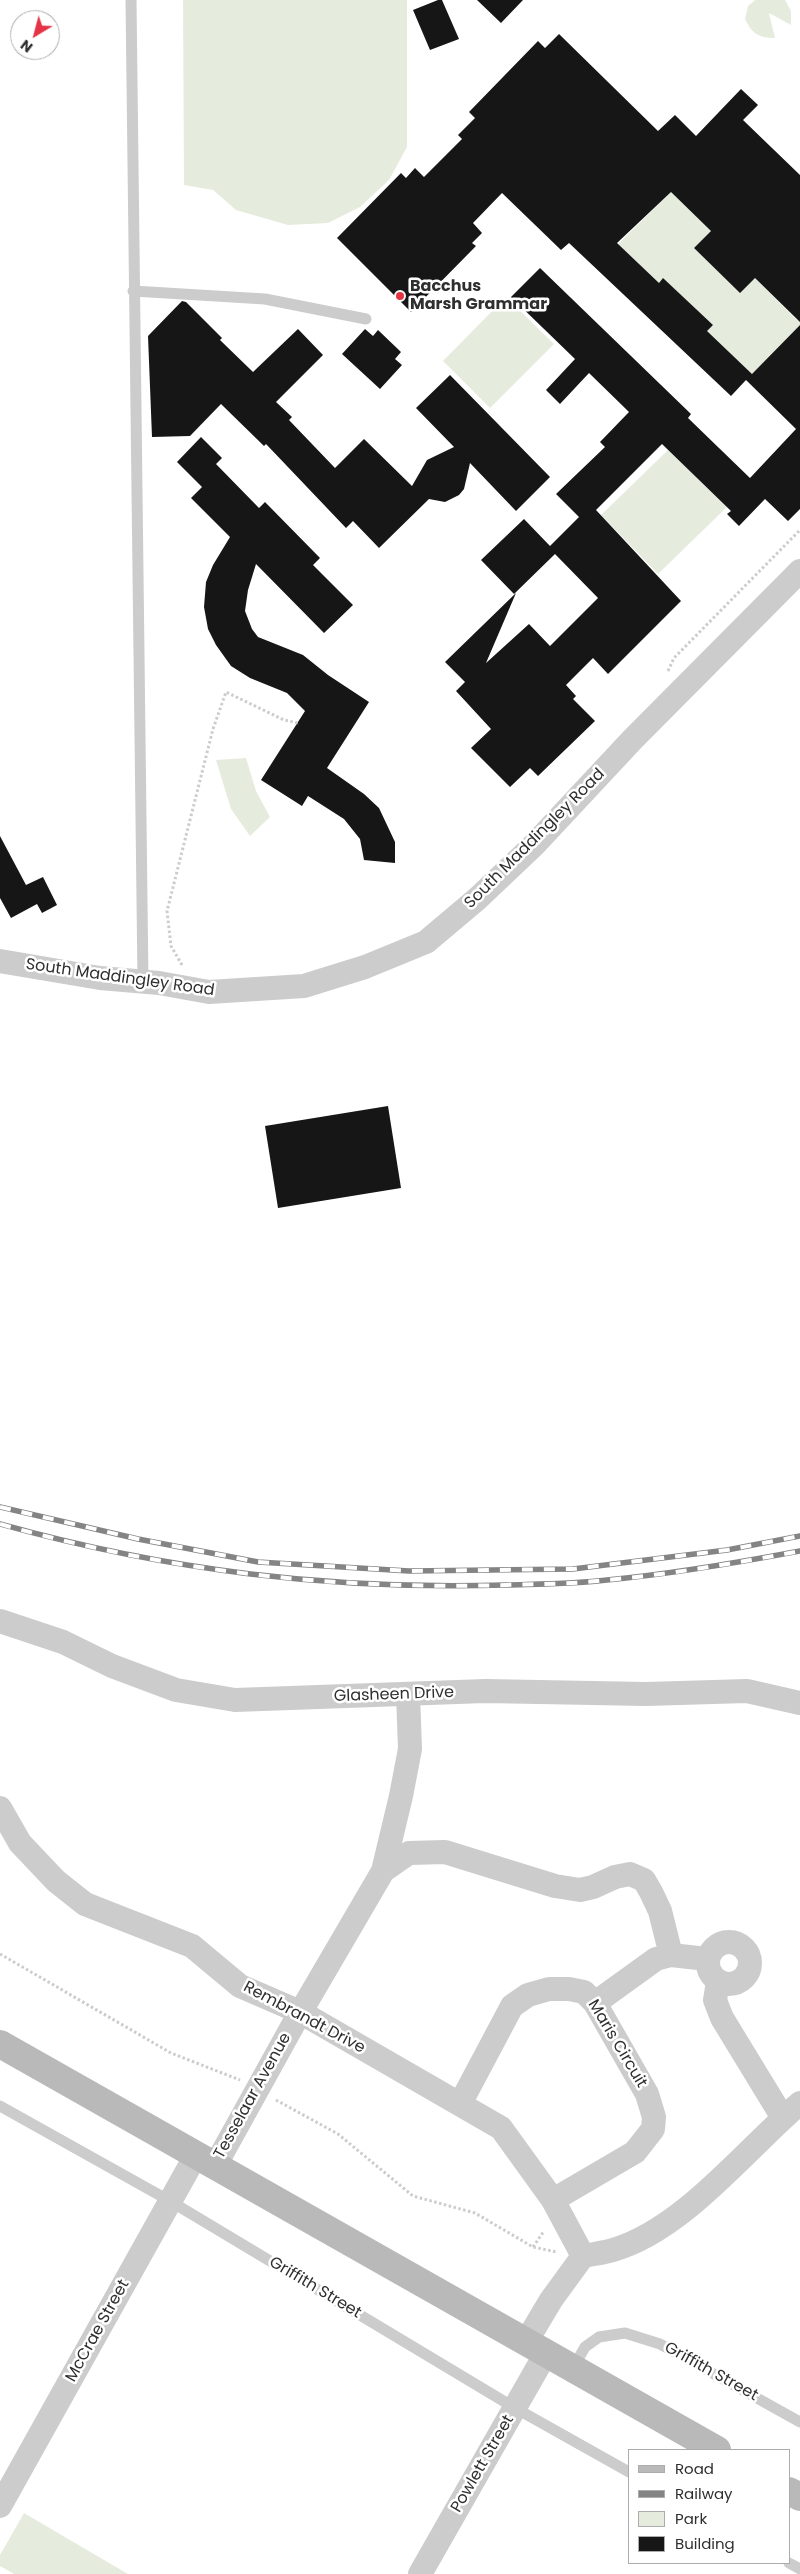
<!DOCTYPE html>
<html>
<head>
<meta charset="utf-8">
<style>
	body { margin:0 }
	#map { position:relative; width:800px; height:2574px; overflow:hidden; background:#fff; font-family:Poppins,sans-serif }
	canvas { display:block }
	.legend { position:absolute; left:628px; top:2449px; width:162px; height:115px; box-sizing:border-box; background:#fff; border:1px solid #acacac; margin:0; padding:6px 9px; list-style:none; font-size:15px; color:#2f2f2f }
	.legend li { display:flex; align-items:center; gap:10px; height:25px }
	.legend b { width:25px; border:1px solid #acacac }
	.north { position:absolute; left:10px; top:10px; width:50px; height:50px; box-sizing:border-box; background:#fff; border:1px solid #acacac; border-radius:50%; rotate:217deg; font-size:14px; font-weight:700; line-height:20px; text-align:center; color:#2f2f2f }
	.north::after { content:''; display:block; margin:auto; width:18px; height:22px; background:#e43346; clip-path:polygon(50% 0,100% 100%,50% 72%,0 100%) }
</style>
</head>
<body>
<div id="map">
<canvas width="800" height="2574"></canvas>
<ul class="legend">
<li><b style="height:6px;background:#b9b9b9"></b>Road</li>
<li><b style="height:6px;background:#848484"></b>Railway</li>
<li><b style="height:14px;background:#e6ecdd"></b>Park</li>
<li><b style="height:14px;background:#161616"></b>Building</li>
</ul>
<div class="north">N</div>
</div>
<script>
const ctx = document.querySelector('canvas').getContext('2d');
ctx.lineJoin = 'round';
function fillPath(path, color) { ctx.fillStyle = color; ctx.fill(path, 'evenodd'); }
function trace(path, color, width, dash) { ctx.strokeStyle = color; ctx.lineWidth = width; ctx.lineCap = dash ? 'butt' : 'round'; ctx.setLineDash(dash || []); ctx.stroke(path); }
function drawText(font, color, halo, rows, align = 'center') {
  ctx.font = font + ' Poppins,sans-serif'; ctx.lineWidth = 5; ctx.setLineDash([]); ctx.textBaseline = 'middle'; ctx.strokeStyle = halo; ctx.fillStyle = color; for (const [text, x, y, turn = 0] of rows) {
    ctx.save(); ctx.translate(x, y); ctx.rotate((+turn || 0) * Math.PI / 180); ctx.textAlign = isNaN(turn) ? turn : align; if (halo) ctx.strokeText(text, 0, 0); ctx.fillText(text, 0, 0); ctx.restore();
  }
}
fillPath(new Path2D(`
	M183,0H407V147L389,180L360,207L328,223L288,225L236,210L213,190L184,185Z
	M755,0H785L791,11V25L769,13L775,38C759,38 752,34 745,19L748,6Z
	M671,192L711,231L694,248L739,292L755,278L797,320L800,317V325L752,374L707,331L713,325L663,278L659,283L618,244Z
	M506,297L554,344L490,408L443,361Z
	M668,450L727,507L658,574L601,515Z
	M246,758L256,791L270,817L250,836L231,809L216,760Z
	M24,2513L128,2574H14L0,2566V2555Z`), '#e6ecdd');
fillPath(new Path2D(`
	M438,0H442L459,39L430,50L413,10Z
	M477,0H523L501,23Z
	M559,34L658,131L675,115L696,136L741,89L758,105L743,120L800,175V322L755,278L740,293L694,248L711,231L671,192L617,243L659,283L663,278L713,325L707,331L752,374L800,325V509L788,521L765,499L739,526L727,514L731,511L662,444L596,510L681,601L608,674L593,658L566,685L576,696L573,699L595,721L538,776L530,768L510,787L471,748L491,729L456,691L465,682L445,662L516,593L486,663L529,624L550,646L598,598L555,554L514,594L481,560L524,519L550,546L579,517L556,494L605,447L600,442L629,412L589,373L560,404L546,390L575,359L511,297L540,268L691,414L688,418L750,478L796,429L746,380L731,396L569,243L561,250L502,193L473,223L482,233L472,243L476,246L411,312L337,238L401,173L406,178L415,168L424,177L462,139L458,135L475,118L469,112L538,41L545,48Z
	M182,301L186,302L222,338L220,340L253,372L298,329L323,355L276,402L292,417L289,420L335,468L364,439L412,486L427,460L454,447L416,408L450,375L550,477L516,511L470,463L464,489L459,495L445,502L429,499L379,548L353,521L346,528L266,444L264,446L221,404L190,436L152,437L148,336Z
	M365,329L373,336L378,330L401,352L395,359L402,365L380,389L342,354Z
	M201,437L222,458L216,464L259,508L265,502L320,558L313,565L353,605L324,633L256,564L248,590L245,611L252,629L258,637L303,655L328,675L369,702L327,768L364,794L379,808L395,842V863L364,860L360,839L344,819L308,796L302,806L261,780L305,711L287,693L250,678L231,666L216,645L208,629L204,607L206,582L213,565L230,537L191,498L202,487L177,462Z
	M0,836L26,885L43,877L57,905L42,913L37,904L11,918L0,898Z
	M388,1106L401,1188L278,1208L265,1126Z`), '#161616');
trace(new Path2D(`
	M668,671L674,658L800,530
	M182,965L171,946L167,911L213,729L226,692L284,720L298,723
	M0,1954L171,2053L240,2080
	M276,2100L338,2134L413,2196L475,2213L533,2247L557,2252
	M533,2247L544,2231`), '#ccc', 3, [2.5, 2.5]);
trace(new Path2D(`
	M131,0L143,981
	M133,291L265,299L366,319
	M0,2106L170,2201L515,2408L629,2472
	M573,2368L585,2347L599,2337L625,2333L660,2344L800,2422
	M789,2563L800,2569`), '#ccc', 11);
trace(new Path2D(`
	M0,961L100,978L159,983L209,992L304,986L365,967L426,942L477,899L534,845L632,740L800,571
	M0,1621L63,1642L112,1666L176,1690L235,1700L485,1691L646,1694L747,1691L800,1703
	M0,1808L20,1843L56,1881L85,1904L192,1946L240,1986L300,2012L501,2128L553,2200L583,2256
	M383,1871L401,1796L410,1749L408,1694
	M708 1963a21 21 0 1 1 42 0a21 21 0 1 1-42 0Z
	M718,1982L715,2000L722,2018L783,2118
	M595,2003L656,1959L671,1955L707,1959
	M460,2104L512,2006L528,1995L549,1989H569L584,1992L595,2003L647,2094L654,2117L653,2129L635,2152L553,2200
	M215,2166L293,2025L383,1871L409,1853L445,1852L555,1886L580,1890L593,1887L615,1877L630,1874L644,1880L651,1892L660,1911L671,1955
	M526,2342L551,2300L583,2256C593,2254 603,2253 613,2250C683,2230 745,2150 800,2103
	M0,2506L196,2155
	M420,2574L546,2353`), '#ccc', 24);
trace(new Path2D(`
	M0,2044L717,2450
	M789,2491L800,2497`), '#b9b9b9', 28);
const rail = new Path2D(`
	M0,1507L138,1539L258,1562L409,1571L573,1569L727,1550L800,1536
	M0,1524C168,1571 331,1590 506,1585C540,1584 574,1584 607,1580C672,1574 736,1563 800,1551`);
trace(rail, '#848484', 5.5);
trace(rail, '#fff', 4, [11]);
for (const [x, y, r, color] of [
	[400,296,5,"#e43346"]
]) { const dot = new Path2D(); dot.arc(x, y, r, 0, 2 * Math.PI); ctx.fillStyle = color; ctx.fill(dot); trace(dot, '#fff', 2); }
drawText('bold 16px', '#2f2f2f', '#fff', [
	["Bacchus",410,287],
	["Marsh Grammar",410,305]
], 'left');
drawText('16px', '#2f2f2f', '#fff', [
	["South Maddingley Road",535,839,-45],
	["South Maddingley Road",120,978,8],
	["Glasheen Drive",394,1695,-2],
	["Rembrandt Drive",304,2018,28],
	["Maris Circuit",617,2044,59],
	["Tesselaar Avenue",253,2096,-61],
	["Griffith Street",315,2288,31],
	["McCrae Street",98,2331,-61],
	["Griffith Street",711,2372,29],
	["Powlett Street",483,2464,-60]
]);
</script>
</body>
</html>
